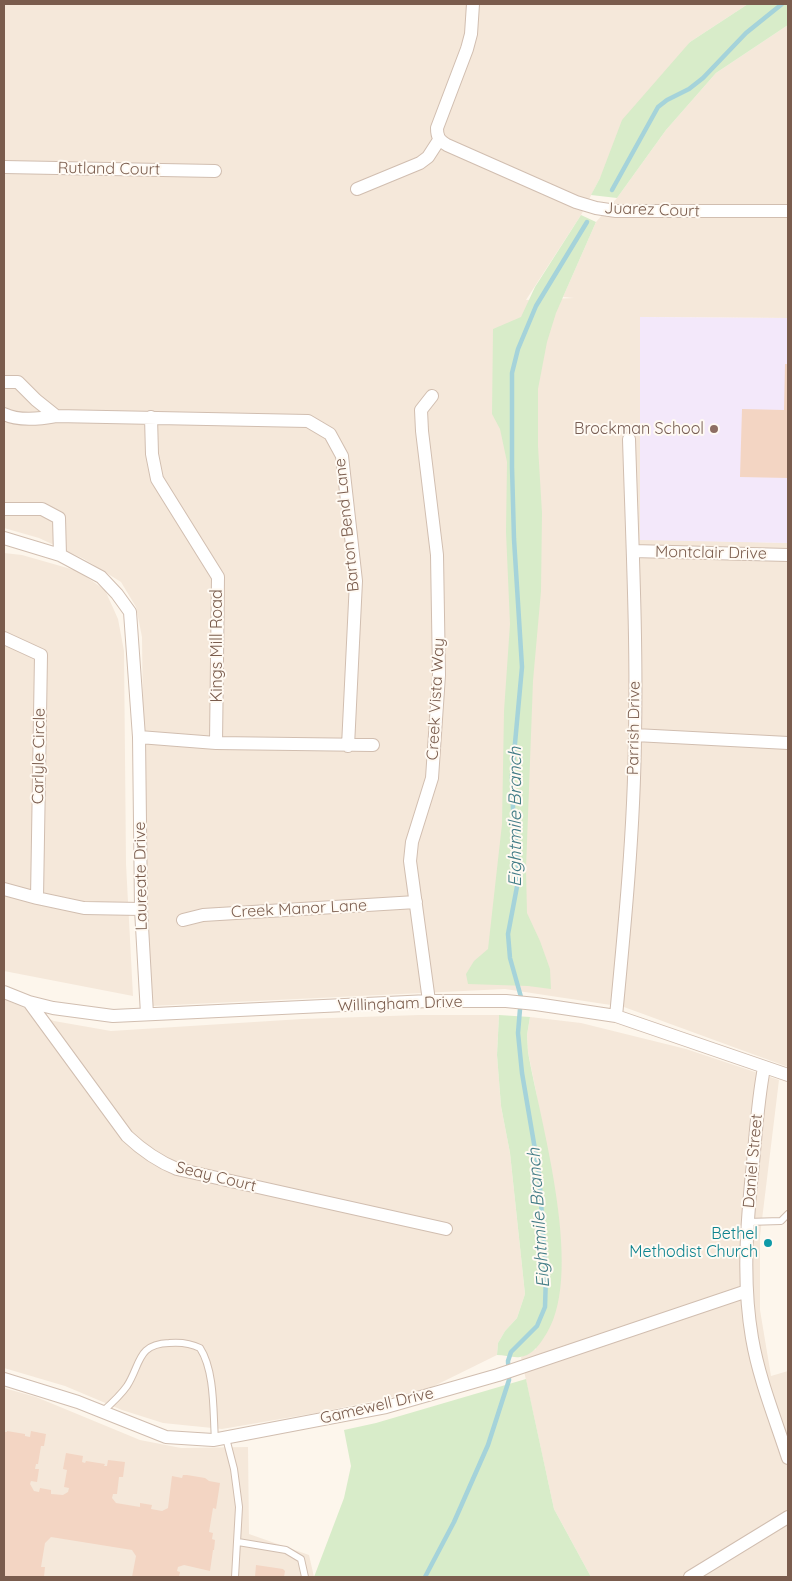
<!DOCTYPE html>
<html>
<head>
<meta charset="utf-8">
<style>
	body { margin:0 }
	#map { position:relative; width:792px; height:1581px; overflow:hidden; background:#fdf6ec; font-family:Quicksand,sans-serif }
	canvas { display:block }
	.frame { position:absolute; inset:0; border:5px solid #7a5c4d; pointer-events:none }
</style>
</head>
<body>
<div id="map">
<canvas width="792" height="1581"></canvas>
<div class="frame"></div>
</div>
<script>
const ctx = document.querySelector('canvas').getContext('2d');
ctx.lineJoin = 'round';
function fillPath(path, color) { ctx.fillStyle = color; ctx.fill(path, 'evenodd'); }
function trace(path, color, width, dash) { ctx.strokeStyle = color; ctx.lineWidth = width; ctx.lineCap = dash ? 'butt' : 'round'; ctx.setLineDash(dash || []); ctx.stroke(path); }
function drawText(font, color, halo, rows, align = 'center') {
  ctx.font = font + ' Quicksand,sans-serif'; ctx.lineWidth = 4; ctx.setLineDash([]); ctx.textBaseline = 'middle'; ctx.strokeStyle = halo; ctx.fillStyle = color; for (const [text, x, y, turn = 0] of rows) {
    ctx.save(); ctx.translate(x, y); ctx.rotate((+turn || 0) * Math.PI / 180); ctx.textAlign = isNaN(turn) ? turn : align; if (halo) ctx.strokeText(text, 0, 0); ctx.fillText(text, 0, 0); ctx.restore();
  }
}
fillPath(new Path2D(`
	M4,4H748L690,42L600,178L581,215L526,300L574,298L563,297L596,222L617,198L666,130L716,73L788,25V318L640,317V539L788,543V1067L624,1007L505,989L151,1006L145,887L142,637L136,607L121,582L84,559L39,538L4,528Z
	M4,553L22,555L78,571L105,590L118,619L124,651L126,864L133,996L4,971Z
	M4,999L54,1021L111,1031L302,1019L419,1015H499L497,1055L501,1106L510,1153L525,1294L517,1318L505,1331L498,1343L497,1355L426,1390L316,1413L222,1429L163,1423L122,1410L65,1386L4,1368Z
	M530,1017L581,1023L686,1049L779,1080L760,1236V1310L771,1376L788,1371V1577H591L554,1509L521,1357L536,1349L537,1097L528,1052L527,1035Z
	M4,1388L36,1397L140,1440L181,1448L248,1447L249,1534L309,1555L314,1577H4Z`), '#f5e8da');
fillPath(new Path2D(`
	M640,317L788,318V543L640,540Z`), '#f3e8fa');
fillPath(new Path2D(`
	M748,4H788V25L716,73L666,130L617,198L591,195L600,178L622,120L690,42Z
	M581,215L596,222L556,313L547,342L538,389V446L542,513L541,591L533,681L526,869L527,913L540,941L550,969L551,989L528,986L468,984L466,974L474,961L488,949L502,824L504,711L510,624L506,532L507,462L500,429L492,414L493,329L521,317L535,287Z
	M499,1015L530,1017L527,1035L528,1052C540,1122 588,1280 543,1339C538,1347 530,1356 520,1357C513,1358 504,1355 497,1355L498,1343L505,1331L517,1318L525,1294L510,1153L501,1106L497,1055Z
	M526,1379L554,1509L591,1577H314L344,1498L351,1466L344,1430L376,1423Z`), '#d8ecc9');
trace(new Path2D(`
	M612,190L658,107L667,100L689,89L703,78L746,33L782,4
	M425,1577L454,1522L488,1445L509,1380L508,1361L511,1352L537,1326L545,1307L546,1275L539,1173L522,1073L518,1033L521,997L510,958L508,934L519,876L513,808L512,776L522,667L514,539L512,467V373L518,349L536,306L587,222`), '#a5d3da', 4.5);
fillPath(new Path2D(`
	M785,364H788V478L740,477L742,409L784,410Z
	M7,1431L25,1434V1436L30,1437L31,1431L46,1434L44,1446H41L38,1464H36L35,1469H39L37,1482L31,1481L30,1484L34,1491L39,1492L40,1488L51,1490V1494L63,1495L68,1492L69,1488L64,1487L67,1470L63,1469L66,1453L83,1456L82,1462L85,1463L86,1461L105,1464L104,1466H107L108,1460L125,1462L123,1477H119L117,1494H113L112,1498L116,1503L140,1507V1503L152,1505L151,1509L162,1511L168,1508L172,1476L182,1478L183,1475H187L205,1478L209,1481L220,1483L216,1509L213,1508L209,1532L213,1533L212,1539L215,1540L214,1550H213L210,1571L184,1565L178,1567L177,1571L180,1572L179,1577H132L136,1556L132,1550L51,1537L45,1543L41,1567H45L44,1577H4V1432H7Z
	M256,1565L283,1569L285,1571L284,1577H255Z`), '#f3d5c3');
const lane = new Path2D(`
	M747,1222L781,1221L788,1214
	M102,1412C111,1404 120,1396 127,1386C141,1364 137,1344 169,1343C180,1342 190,1343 200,1348C215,1371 213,1412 215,1440
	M226,1438L234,1469L239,1507L235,1577
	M238,1542L286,1550L301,1559L305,1577`);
const street = new Path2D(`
	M473,4L471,34L467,49L437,128C437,137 439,140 447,145L576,202L596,208L616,211H788
	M4,167L215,171
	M357,189L420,163L428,157L439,140
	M4,382H18L36,400L56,416
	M4,414C18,421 40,419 56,416L308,421L330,434L342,456L356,581L348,746
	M151,417L152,454L157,479L218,577L216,743
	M4,509H42L59,518L60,555
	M4,538L60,555L101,577L117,594L130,612L139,737L141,909L147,1014
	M633,551L788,555
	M4,638L41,655L37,898
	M635,735L788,743
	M139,737L216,743L373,745
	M4,889L37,898L84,908L141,909
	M183,920L203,915L416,902
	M4,992L29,1002L53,1008L113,1016L429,1001H506L536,1004L616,1016L788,1075
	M429,1001L410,861L412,842L432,778L439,675L437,555L422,431L421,410L432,396
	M29,1002L127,1136C143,1151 157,1161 177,1169L446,1229
	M616,1016C625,923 634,830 635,736C637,637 632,538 629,439
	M764,1068C758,1099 756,1131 753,1163C747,1221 742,1280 752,1338C759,1379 775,1418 788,1458
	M4,1379L78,1402L166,1437L213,1440L386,1407L498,1375L747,1291
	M690,1577L788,1517`);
trace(lane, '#d1beb0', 8);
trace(street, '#d1beb0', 14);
trace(lane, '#fff', 6);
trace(street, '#fff', 12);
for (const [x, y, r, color] of [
	[714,429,5,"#8d6e63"],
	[768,1243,5,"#0f9aa8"]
]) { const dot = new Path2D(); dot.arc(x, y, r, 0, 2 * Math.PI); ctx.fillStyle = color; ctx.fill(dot); trace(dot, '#fffaf3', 2); }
drawText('16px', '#7a5c4d', '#fffaf3', [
	["Rutland Court",109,169,1],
	["Juarez Court",652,210,2],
	["Barton Bend Lane",347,525,-96],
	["Montclair Drive",711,553,1],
	["Kings Mill Road",217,646,-90],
	["Creek Vista Way",436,699,-87],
	["Parrish Drive",634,728,-89],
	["Carlyle Circle",39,756,-89],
	["Laureate Drive",141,876,-91],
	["Creek Manor Lane",299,909,-3],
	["Willingham Drive",400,1004,-2],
	["Daniel Street",753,1161,-85],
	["Seay Court",216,1177,14],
	["Gamewell Drive",377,1406,-13]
]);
drawText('16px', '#785e54', '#fffaf3', [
	["Brockman School",704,429]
], 'right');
drawText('16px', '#0d838f', '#fffaf3', [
	["Bethel",758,1234],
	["Methodist Church",758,1252]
], 'right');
drawText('italic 18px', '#437c86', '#fffaf3', [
	["Eightmile Branch",516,817,-90],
	["Eightmile Branch",539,1218,-94]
]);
</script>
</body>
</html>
